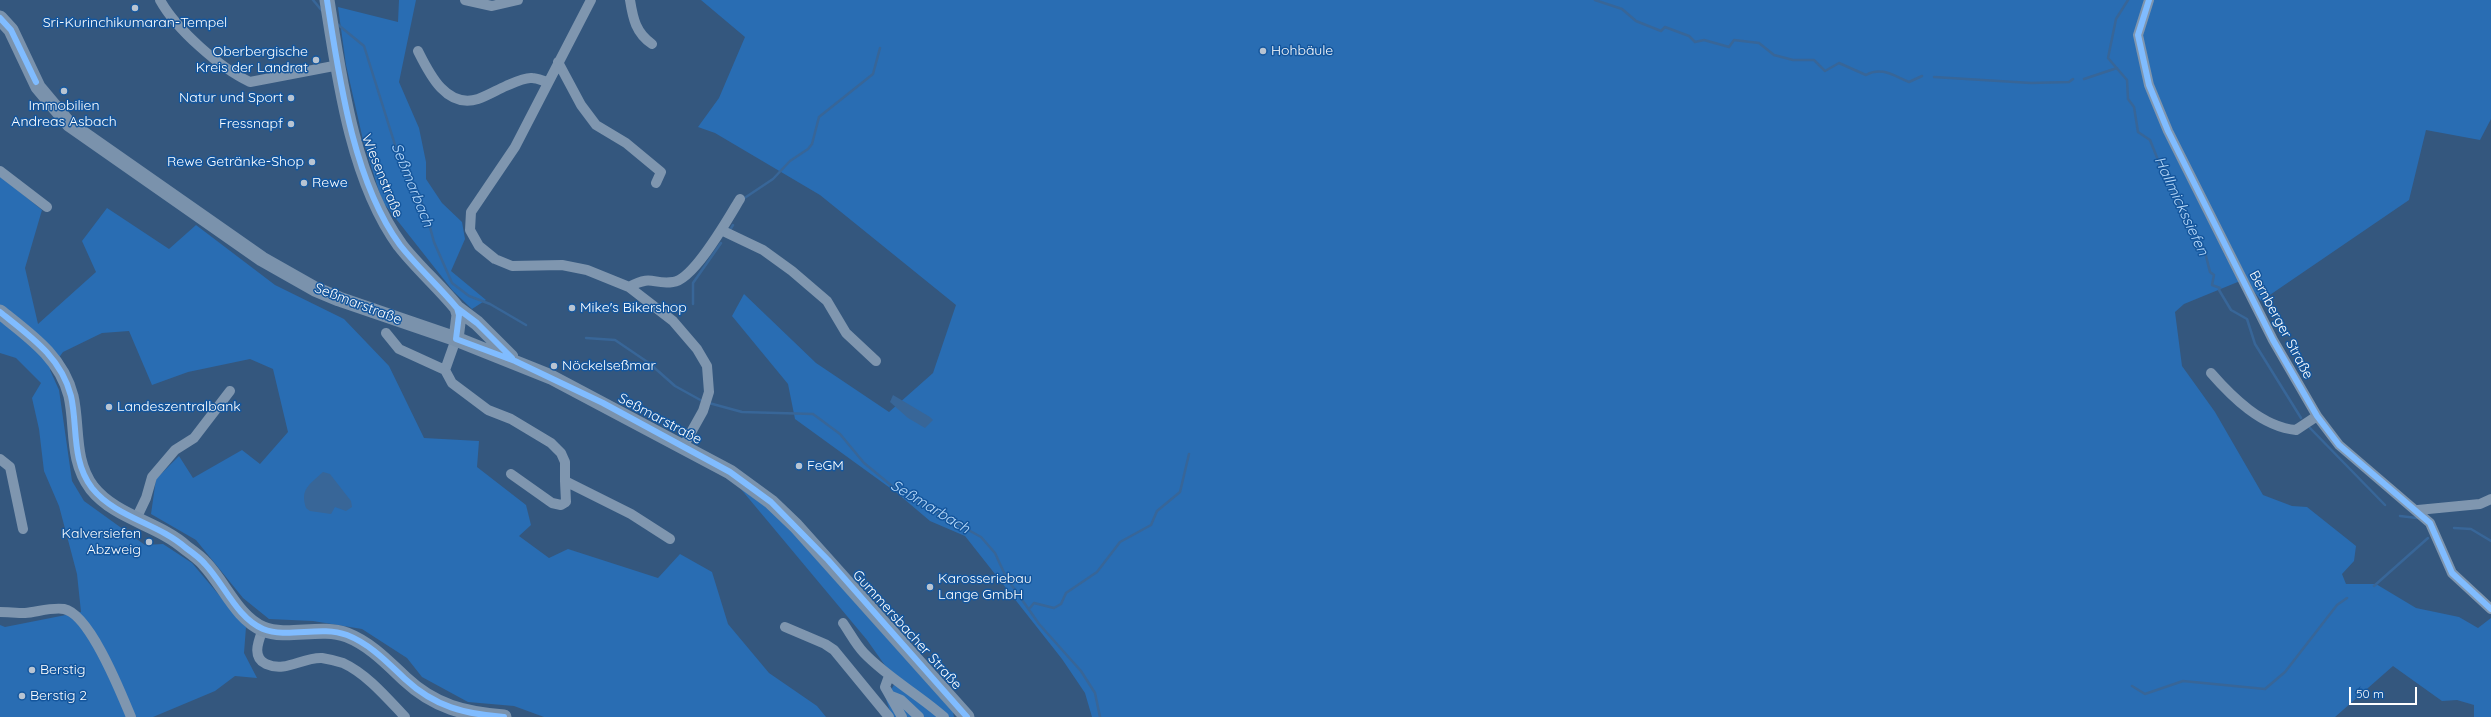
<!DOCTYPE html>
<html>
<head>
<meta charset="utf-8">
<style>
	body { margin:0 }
	#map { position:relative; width:2491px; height:717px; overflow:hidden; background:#34577e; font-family:Quicksand,sans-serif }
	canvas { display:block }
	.scale { position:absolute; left:2349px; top:687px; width:68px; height:18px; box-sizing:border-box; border:2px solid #fff; border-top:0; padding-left:5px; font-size:12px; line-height:14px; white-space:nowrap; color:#fff; -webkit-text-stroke:3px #14569d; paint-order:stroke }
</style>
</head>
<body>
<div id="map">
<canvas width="2491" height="717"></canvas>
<div class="scale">50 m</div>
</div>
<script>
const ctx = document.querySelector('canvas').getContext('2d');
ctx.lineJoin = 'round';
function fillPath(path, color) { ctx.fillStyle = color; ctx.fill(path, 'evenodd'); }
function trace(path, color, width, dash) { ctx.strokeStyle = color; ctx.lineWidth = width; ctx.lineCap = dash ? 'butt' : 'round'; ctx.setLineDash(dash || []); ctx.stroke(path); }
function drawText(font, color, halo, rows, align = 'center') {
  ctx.font = font + ' Quicksand,sans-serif'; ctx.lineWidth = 3; ctx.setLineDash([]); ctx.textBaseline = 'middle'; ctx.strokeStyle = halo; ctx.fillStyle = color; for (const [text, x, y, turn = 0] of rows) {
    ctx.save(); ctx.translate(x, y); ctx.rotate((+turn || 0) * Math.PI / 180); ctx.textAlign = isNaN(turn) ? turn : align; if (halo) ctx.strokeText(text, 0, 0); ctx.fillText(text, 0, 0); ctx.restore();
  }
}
fillPath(new Path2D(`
	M399,0H416L399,82L419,128L426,162V179L442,203L462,222L465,239L451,271L486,300L472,309L453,291L382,201L363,140L346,65L338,7L398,22Z
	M701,0H2491V119L2480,140L2426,130L2409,200L2261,301L2245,279L2184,304L2175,312L2182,366L2215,412L2263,495L2292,506L2307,507L2356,546L2354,561L2342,574L2346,584H2376L2416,608L2459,617L2478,628L2491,618V717H2474V705L2457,700L2442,701L2393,666L2335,717H1092L1085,693L1062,659L965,536L930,521L897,493L795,419L788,384L732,316L744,294L816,363L889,412L933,373L956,305L820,195L715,133L698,127L719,98L745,37Z
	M0,176L42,210L25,268L38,324L96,272L82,241L107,208L169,249L196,225L275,285L344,319L389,366L424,438L479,441L477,467L526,505L531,525L519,536L549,558L568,549L658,578L680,554L712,572L728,624L769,673L817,706L826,717H544L514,706L468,702L422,677L407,658L362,629L313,621L269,619L243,598L196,540L151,514L156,479L179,456L193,478L242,450L260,464L288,432L273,369L250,359L188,372L152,385L129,331L102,333L63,352L50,370L59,390L72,481L84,501L145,545L163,544L192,563L246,627L244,653L257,678L235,676L215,691L153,717H0V625L5,627L81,612L77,574L59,506L44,471L39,429L32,398L41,383L16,358L0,353Z
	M740,488L776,514L953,712L954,717H892L886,699L896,681L867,640Z`), '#296db3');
fillPath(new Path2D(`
	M893,395L930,417L933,420L925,428L908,418L890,402Z
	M323,472L330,474L351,501L352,507L346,511L335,507L331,514L310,511L306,508C300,489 309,485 323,472Z`), '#386698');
trace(new Path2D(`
	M313,0L323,12
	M1595,0L1622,9L1636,21L1661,31L1665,27L1689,36L1695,42L1704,40L1729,47L1734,40L1759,43L1774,55L1793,60H1814L1825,71L1839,63L1866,75C1881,66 1894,76 1909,82L1922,76
	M2128,0L2116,19L2108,58L2127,80L2128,99L2134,107L2138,132L2150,140L2160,165L2169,177L2182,213L2204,248L2210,272L2214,275L2212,285L2220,288L2219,290L2231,310L2247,319L2255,344L2301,418
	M336,23L364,46L401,164L425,209L434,242L452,283L469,296L490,304L526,325
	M1934,77L2031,83L2069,82L2073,79
	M2084,79L2117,68
	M743,199L773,179L790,161L808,149L812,144L819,117L873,74L880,48
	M730,230L733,225
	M693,304V283L721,243
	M586,338L615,340L649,363L675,386L704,402
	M709,403L742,412L813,414L840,434L864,463L898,491L981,537L995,553L1006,577L1039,624L1081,671L1095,693L1100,717
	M2310,428L2385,505
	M2400,516L2417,518
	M2454,528L2471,529L2491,541
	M2374,586L2428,538
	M1029,609L1034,603L1054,608L1061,604L1066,593L1097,572L1120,542L1151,525L1157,511L1180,492L1189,454
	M2132,686L2145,694L2183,681L2265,689L2285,672L2337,605L2347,598`), '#386698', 2.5);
trace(new Path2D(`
	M160,0C176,29 220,68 250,82L339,65
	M465,0L492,6L518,0
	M591,0L515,147L471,212L470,230L479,246L495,259L512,266L562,265L587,270L629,287L673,321L697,349L707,366L709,392L703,411L684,445
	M630,0C633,19 636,33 652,44
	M2149,0L2138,35L2149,85L2168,131L2273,340L2317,416L2339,445L2430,523L2452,573L2491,609
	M418,51C429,73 446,109 478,99C487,96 497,90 506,86C513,83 525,77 532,78C537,78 543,81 547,82
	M558,62L581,105L596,125L626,143L661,172L656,183
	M0,171L47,207
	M721,230L763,250L792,271L827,301L846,333L876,361
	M629,287C653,274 652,285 673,282C694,280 729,217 740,199
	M386,333L399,349L445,370L456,339
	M445,370L452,383L488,410L511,419L551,443L561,453L565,462V481L631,514L670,539
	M2211,373C2232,397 2262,427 2296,430L2317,416
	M0,459L10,467L23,529
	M511,474L552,503L561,505L566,502L565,481
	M2418,510L2480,504L2491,499
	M136,519L146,498L152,477L175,450L194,438L230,391
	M0,612C8,612 16,613 25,613C37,612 52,607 64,609C90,614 121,693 131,717
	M843,623C850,633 856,645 864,653C888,678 918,694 944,717
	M785,627L825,644L834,650L889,717
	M263,629C259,640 251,657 266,664C286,673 302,657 322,658C328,659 337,661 343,663C367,674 387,698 405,717
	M889,676L885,687L902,717
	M891,696L901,700L919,717`), '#7f96af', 10);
trace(new Path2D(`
	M327,0C339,77 353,181 400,245C417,267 439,286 457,308L459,315L456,339
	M0,18L11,30L38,87L69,124L262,259L315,289L339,299L456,339L551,377L730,472L771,502L796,526L967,717
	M457,308L477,323L511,357
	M0,312C30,336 61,357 71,396C78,427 71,460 92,488C116,518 158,523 186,548C193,553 200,558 205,564C224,584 237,618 263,629C288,639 320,625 347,635C370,644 387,662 405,679C435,707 465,714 504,717`), '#7a92ac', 15);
trace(new Path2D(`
	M327,0C339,77 353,181 400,245C417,267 439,286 457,308L459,315L456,339L515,361L603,403L730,472L771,502L828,560L967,717
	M2149,0L2138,35L2149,85L2168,131L2273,340L2317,416L2339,445L2430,523L2452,573L2491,609
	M0,18L11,30L36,82
	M457,308L477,323L512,358
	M0,312C30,336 61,357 71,396C78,427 71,460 92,488C116,518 158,523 186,548C193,553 200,558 205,564C224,584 237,618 263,629C288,639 320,625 347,635C370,644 387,662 405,679C435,707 465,714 504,717`), '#80bcff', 6);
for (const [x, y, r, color] of [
	[135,8,4,"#b8c4d2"],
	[1263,51,4,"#b8c4d2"],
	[316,60,4,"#b8c4d2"],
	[64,91,4,"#b8c4d2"],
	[291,98,4,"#b8c4d2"],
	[291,124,4,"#b8c4d2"],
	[312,162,4,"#b8c4d2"],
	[304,183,4,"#b8c4d2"],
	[572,308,4,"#b8c4d2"],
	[554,366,4,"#b8c4d2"],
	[109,407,4,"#b8c4d2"],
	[799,466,4,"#b8c4d2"],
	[149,542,4,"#b8c4d2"],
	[930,587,4,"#b8c4d2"],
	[32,670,4,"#b8c4d2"],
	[22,696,4,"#b8c4d2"]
]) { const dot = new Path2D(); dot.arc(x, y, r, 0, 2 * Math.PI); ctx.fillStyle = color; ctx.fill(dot); trace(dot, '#14569d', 1.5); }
drawText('14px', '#fff', '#14569d', [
	["Sri-Kurinchikumaran-Tempel",135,23,"center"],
	["Hohbäule",1271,51],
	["Oberbergische",308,52,"right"],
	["Kreis der Landrat",308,68,"right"],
	["Natur und Sport",283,98,"right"],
	["Immobilien",64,106,"center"],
	["Andreas Asbach",64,122,"center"],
	["Fressnapf",283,124,"right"],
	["Rewe Getränke-Shop",304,162,"right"],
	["Rewe",312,183],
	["Mike's Bikershop",580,308],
	["Nöckelseßmar",562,366],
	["Landeszentralbank",117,407],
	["FeGM",807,466],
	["Kalversiefen",141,534,"right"],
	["Abzweig",141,550,"right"],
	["Karosseriebau",938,579],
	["Lange GmbH",938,595],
	["Berstig",40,670],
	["Berstig 2",30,696]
], 'left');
drawText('14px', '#fff', '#14569d', [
	["Wiesenstraße",382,176,68],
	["Seßmarstraße",358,304,21],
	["Bernberger Straße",2281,325,62],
	["Seßmarstraße",660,419,28],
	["Gummersbacher Straße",907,630,48]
]);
drawText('italic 15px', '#b7d9fa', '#14569d', [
	["Seßmarbach",412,185,68],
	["Hallmickssiefen",2181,206,65],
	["Seßmarbach",930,507,31]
]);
</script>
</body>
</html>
